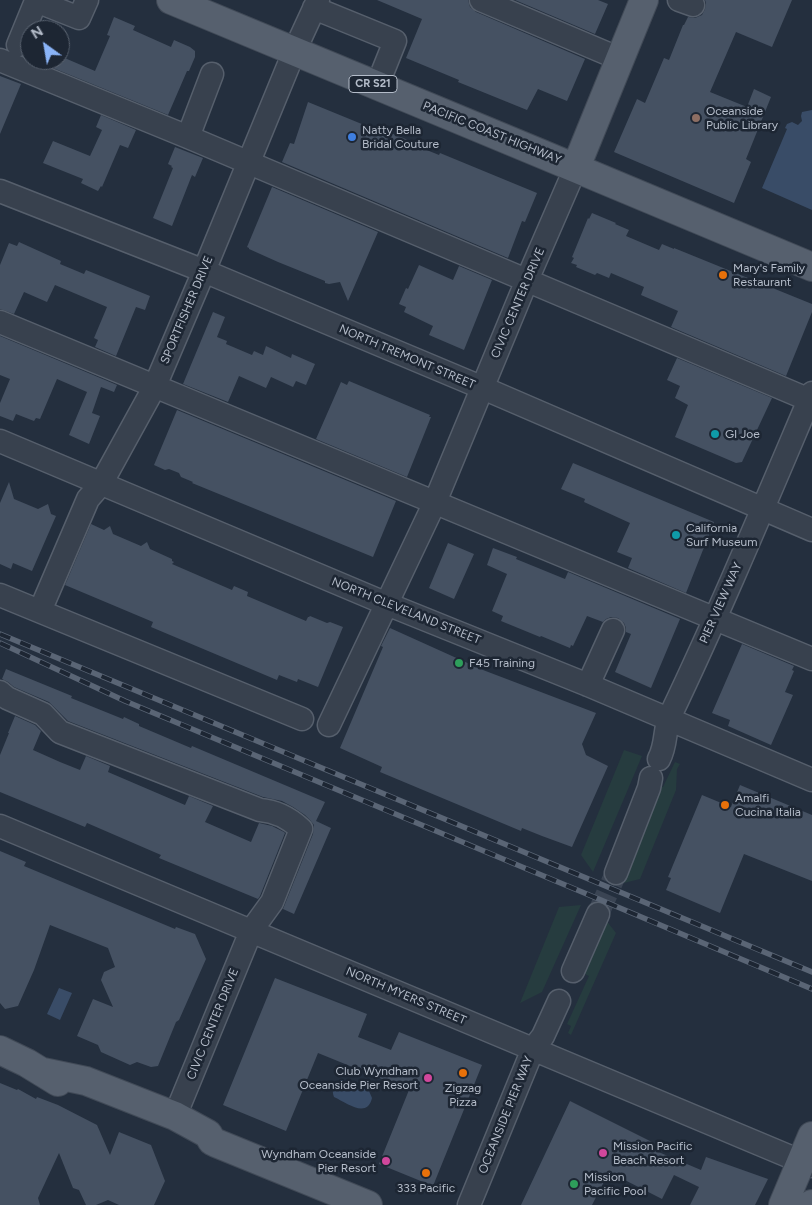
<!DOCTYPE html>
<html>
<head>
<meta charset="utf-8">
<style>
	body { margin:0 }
	#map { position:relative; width:812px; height:1205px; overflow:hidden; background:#242f3e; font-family:Figtree,sans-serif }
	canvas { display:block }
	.north { position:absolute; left:20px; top:20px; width:50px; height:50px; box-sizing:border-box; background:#1d2633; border:1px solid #59626f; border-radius:50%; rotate:328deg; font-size:14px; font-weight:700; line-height:20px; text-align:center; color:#b4bcc9 }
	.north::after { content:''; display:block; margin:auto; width:18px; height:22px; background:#8ab4f8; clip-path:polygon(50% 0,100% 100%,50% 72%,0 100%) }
</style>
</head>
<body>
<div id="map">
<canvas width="812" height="1205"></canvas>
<div class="north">N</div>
</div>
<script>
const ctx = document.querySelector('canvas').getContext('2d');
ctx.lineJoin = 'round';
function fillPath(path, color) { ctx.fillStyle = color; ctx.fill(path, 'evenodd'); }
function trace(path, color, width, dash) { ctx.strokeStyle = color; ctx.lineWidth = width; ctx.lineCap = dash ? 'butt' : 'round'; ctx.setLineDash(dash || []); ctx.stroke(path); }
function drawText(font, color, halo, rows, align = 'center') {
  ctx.font = font + ' Figtree,sans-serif'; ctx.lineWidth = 5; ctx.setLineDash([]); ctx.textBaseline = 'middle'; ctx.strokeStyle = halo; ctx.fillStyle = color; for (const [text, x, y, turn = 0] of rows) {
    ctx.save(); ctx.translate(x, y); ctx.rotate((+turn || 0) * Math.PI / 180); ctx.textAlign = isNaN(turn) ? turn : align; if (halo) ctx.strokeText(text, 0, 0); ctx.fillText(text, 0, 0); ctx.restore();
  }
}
fillPath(new Path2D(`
	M624,750L642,756L593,872L581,855Z
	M675,762L680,764L677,769L676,790L640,879L616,885L656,784L663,787Z
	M581,905L542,992L520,1003L559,907Z
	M602,915L616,933L571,1035L568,1033L571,1026L567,1024L589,976L577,970Z`), '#263c3f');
fillPath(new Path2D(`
	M812,110V210L762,188L787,129L785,128L787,124L792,122L798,125L802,121L801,116L802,112Z
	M59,988L72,993L60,1020L47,1014Z
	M341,1080H343L369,1091L372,1098C367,1119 347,1103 334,1097C331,1089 334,1084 341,1080Z`), '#394c67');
fillPath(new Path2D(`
	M377,0H468L470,7L476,12L585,59L567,101L538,89L527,110L458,82L459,80L406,58L422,19Z
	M515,0H598L608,4L595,34Z
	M705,0H792L772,47L736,32L710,92L747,107L754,89L771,97L746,159L751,162L734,203L614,152L637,99L645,103L664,58L669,60L683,25H684L688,17L695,18L702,15L705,9L706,3Z
	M114,17L135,26L133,30L171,47L174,40L190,47L195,51V57L189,71H187L168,115L53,68L57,60H60V56L95,71L110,36L107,35Z
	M0,76L21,84L0,134Z
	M308,102L374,129V126L408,140L407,142L439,155L440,153L537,193L525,222L522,221L508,258L282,162L290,143L294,144Z
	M101,115L136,130L128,148L120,145L102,187L101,186L98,191L81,183L83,179L43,163L53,141L90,156L102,130L96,127Z
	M175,147L203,158L195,177L192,175L172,226L153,218L173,168L171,167L172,166L168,164Z
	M272,187L378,232L348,301L340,282L329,284L325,283V281L278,262L249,249V248L247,247Z
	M592,213L616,223L615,224L629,230L626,236L659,250L662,244L674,249V248L812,304V312L786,376L671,327L678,311L641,295L644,287L611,273L609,278L597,273L595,275L576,267L577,265L571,263L574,258L572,257L588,218L589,219Z
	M19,242L61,261L60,264L84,274L86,270L150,296L145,310L136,307L116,356L95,347L98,340L94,338L107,307L55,285L47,302L24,292L14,314L0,309V265L9,243L17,246Z
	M419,265L453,280L459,266L492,280L464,350L429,335L433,326L404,312L406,307L399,304L406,288L408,289Z
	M213,312L225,317L217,337L227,341L226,344L252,355L254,351L263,355L266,346L291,358L292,354L315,364L306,385L296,381L293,387L271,377L266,388L239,376L228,402L183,384Z
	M0,336L117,385L114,392L101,387L92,413L100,416L89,444L69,435L87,392L57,379L40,419L36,418L34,421L16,414L13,421L0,416V403L10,379L0,375Z
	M677,358L772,398L742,462L736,463L675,437L688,405L675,398L680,386L667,380Z
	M349,381L430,415L429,417H431L407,477L316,439L341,382L347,385Z
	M177,410L396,501L373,557L192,483L193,482L181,477L179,473L169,469L165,470L154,465Z
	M573,463L714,522L686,593L628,568L632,558L617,552L630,523L584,502L585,499L561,489Z
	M9,482L14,499L38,509L48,504L51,514L56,516L32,571L13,563L11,569L0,564V503Z
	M91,524L104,530L110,526L113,534L141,546L147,542L150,549L172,559V561L174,562L172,564L232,590L234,586L248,592L247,596L306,621L308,617H309L310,616L327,623L330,622L343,627L318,687L298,679L297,682L279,675L277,680L151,627L153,622L65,585Z
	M448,543L474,554L454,599L429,588Z
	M493,548L517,557L516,559L565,579L568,572L680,619L651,688L615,672L631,634L626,632V628L624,623L618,618L611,617L606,619L603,622L587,616L573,646L571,645L570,648L541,636L540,637L501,621L503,616L492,611L507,574L487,565Z
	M390,628L483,670L596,713L582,744L586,755L608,766L572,847L542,836L522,828L521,831L380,772L382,767L340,748L383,647L381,646Z
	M742,644L794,666L792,670L794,671L785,692L793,695L771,745L728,726L730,720L712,713Z
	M6,669L72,696L71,698L123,719L124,717L139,724V726L191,748L192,746L325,802L316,821L331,828L294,914L283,909L313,834L314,825L310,820L305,815L293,807L282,801L263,797L68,721L49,702L14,687L8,682L2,679Z
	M15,716L35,725L41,731L33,750L60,762L80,770L86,756L110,766L108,772L185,805L189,796L213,806L205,822L251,842L259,823L272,826L284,832L285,833L260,896L258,899L159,858L161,855L87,823L85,827L0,792V755L9,733H8Z
	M740,785L812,815V881L744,854L720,913L666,890L671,878L668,877L702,795L731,807Z
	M0,851L26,862L24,866L175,929L176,927L195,934L206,959L179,1020L176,1022L158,1066L151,1067L137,1062L130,1065L101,1052L98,1045L77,1036L93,999L113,1007L101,980L104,972L115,967L108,948L50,925L34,970L18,1006L5,1009L0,1003Z
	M275,978L367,1014L358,1037L391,1050L399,1032L482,1065L433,1186L379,1164L409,1090L318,1053L286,1131L223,1105Z
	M0,1083L17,1090L18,1089L36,1099L37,1097L58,1105L97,1125L110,1155L119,1132L151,1145L165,1181L154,1205H119L108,1200L96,1205H86L79,1190L73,1188L59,1153L38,1198L40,1205H0Z
	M570,1101L652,1142L649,1148L701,1170L706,1157L768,1179L755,1205H690L699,1187L674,1175L662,1199L609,1172L592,1205H521Z`), '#455162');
trace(new Path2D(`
	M598,914L616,873`), '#3a4453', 22, [22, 11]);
const minor = new Path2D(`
	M481,0L620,59
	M679,0L693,5
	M314,8L395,41L377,86
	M18,45L36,1L79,18L87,0
	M0,60L188,137L812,401
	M188,137L212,74
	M0,191L204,271L483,388L812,530
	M0,322L812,659
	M0,441L387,604L588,685L812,780
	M0,595L302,719
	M40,611L88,499L101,484L155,386L204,271L294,52L318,0
	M588,685L613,630
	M0,692L7,698L43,714L60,732L260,810C276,811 289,818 301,829L272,902L251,931L175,1116
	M329,725L435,502L527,280L576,167
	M659,759C667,744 664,729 670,716C721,609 766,501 812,393
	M0,826L812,1166
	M616,873L649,788L651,778
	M573,971L598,914
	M469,1205L533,1049L543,1036L559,1001`);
const major = new Path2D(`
	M171,0C384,89 599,177 812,267
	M576,167L644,0
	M0,1050L27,1063L58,1082
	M43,1072L86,1081L175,1116L208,1134L212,1141L216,1143L368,1205
	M783,1205L812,1136
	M812,1205V1204`);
trace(minor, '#565f6c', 25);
trace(major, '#414a57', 30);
trace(minor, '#38414e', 22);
trace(major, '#56606e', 28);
const rail = new Path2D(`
	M0,634L812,972
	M0,643L125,701L582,892L812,989`);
trace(rail, '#5a6575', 5.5);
trace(rail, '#1d2633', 4, [11]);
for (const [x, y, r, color] of [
	[696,118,5,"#8d6e63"],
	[352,137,5,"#3f7fe0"],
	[723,275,5,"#e8710a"],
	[715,434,5,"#0f9aa8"],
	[676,535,5,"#0f9aa8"],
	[459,663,5,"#2e9e5b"],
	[725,805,5,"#e8710a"],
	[463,1073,5,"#e8710a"],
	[428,1078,5,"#d1479c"],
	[603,1153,5,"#d1479c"],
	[386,1161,5,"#d1479c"],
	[426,1173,5,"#e8710a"],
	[574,1184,5,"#2e9e5b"]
]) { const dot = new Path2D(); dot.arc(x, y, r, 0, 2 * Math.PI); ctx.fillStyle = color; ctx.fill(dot); trace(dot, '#1d2633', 2); }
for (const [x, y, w] of [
	[373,84,48]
]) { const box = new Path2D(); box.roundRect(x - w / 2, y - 8.5, w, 17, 4); ctx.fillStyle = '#1d2633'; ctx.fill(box); trace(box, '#b4bcc9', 1); }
drawText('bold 11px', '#b4bcc9', null, [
	["CR S21",373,84]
]);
drawText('12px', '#b4bcc9', '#1d2633', [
	["Oceanside",706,111],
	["Public Library",706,125],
	["Natty Bella",362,130],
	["Bridal Couture",362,144],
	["Mary's Family",733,268],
	["Restaurant",733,282],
	["GI Joe",725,434],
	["California",686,528],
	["Surf Museum",686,542],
	["F45 Training",469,663],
	["Amalfi",735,798],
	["Cucina Italia",735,812],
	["Club Wyndham",418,1071,"right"],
	["Oceanside Pier Resort",418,1085,"right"],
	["Zigzag",463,1088,"center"],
	["Pizza",463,1102,"center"],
	["Mission Pacific",613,1146],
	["Beach Resort",613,1160],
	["Wyndham Oceanside",376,1154,"right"],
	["Pier Resort",376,1168,"right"],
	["Mission",584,1177],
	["Pacific Pool",584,1191],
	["333 Pacific",426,1188,"center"]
], 'left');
drawText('12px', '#b4bcc9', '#1d2633', [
	["PACIFIC COAST HIGHWAY",492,133,22],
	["CIVIC CENTER DRIVE",518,303,-67],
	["SPORTFISHER DRIVE",187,310,-67],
	["NORTH TREMONT STREET",407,357,23],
	["PIER VIEW WAY",721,603,-66],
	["NORTH CLEVELAND STREET",406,611,22],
	["NORTH MYERS STREET",406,996,23],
	["CIVIC CENTER DRIVE",213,1024,-68],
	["OCEANSIDE PIER WAY",506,1115,-68]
]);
</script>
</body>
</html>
